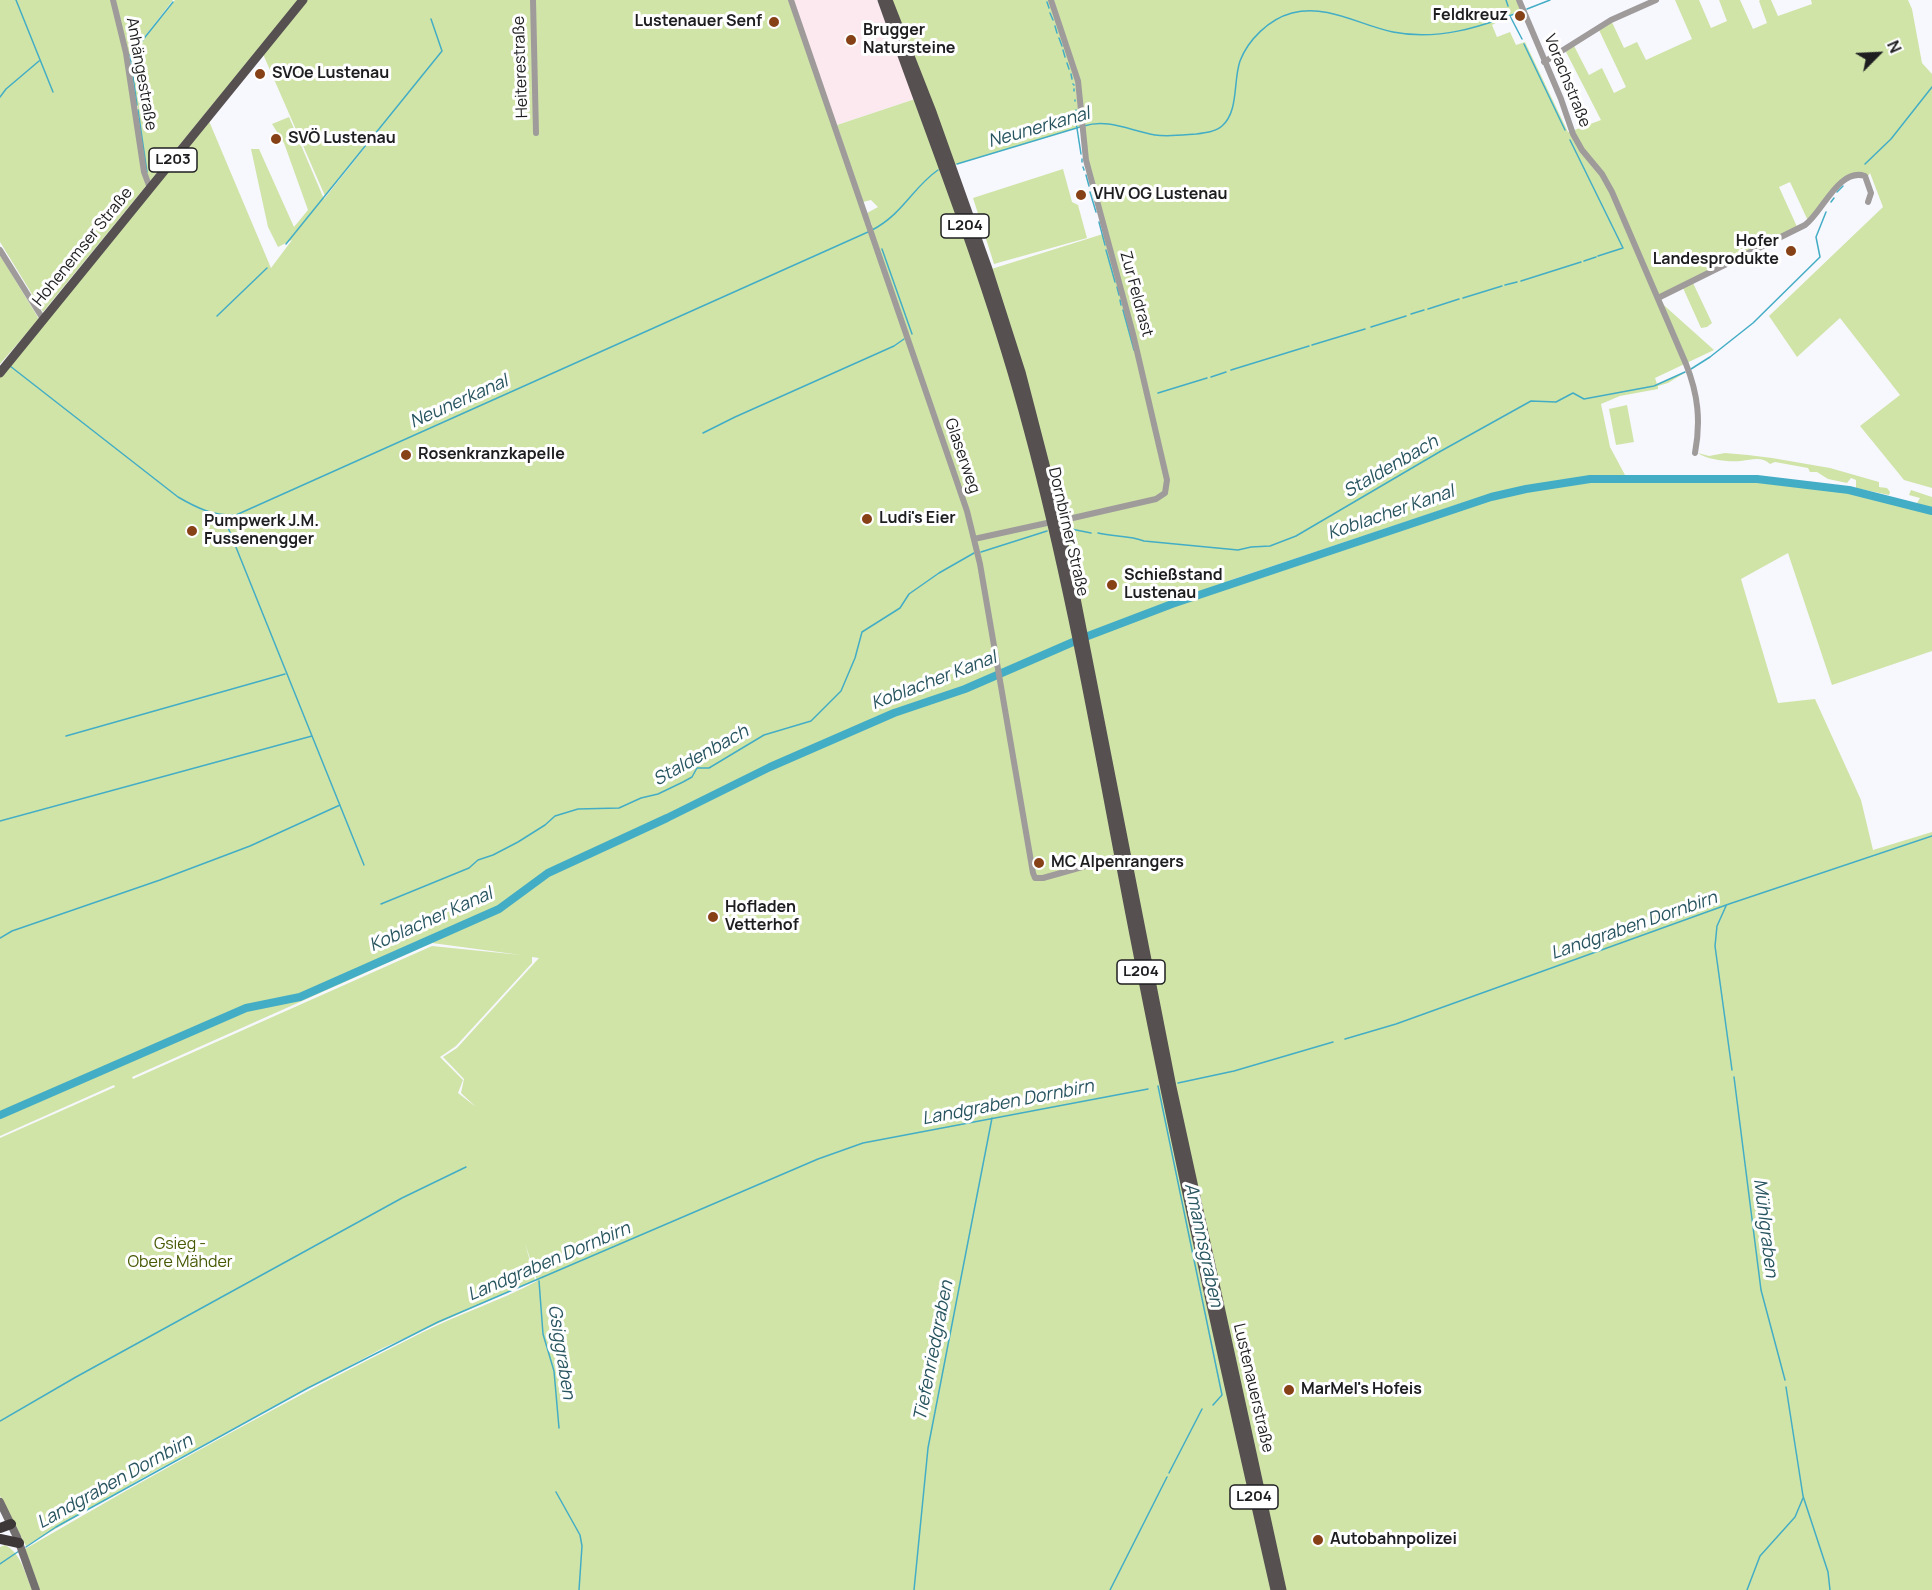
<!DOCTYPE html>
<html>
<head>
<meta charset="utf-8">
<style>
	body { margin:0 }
	#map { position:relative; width:1932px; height:1590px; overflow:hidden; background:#f7f7fe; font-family:Manrope,sans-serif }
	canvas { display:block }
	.north { position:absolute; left:1848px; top:24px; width:60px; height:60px; -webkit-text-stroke:4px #fff; paint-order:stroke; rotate:66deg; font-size:16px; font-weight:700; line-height:24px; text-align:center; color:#1e1e21 }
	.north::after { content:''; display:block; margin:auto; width:21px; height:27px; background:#1e1e21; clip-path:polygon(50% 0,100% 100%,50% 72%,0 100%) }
</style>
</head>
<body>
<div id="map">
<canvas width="1932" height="1590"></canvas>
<div class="north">N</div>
</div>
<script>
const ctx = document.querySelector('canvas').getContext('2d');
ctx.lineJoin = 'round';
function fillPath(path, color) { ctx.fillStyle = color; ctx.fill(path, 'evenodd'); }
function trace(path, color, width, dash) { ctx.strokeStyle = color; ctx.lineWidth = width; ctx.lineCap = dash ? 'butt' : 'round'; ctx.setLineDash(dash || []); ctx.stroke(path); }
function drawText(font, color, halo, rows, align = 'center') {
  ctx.font = font + ' Manrope,sans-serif'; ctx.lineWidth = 6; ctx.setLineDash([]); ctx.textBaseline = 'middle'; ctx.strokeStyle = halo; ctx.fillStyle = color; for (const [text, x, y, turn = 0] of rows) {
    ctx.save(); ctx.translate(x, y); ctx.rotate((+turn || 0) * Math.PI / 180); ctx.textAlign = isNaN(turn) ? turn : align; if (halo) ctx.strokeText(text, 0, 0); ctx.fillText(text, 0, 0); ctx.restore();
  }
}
fillPath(new Path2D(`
	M492,0H877L915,99L833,126Z`), '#fce8ef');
fillPath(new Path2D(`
	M0,0H173L138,45L175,0H298L43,312L0,242ZM130,55L141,131V132L126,60Z
	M306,0H791L868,227L872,225L867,213L878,207L871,200L863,202L837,125L915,99L985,271L1103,234L1098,199L1086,151L1079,81L1054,0H1517L1521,9L1492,25L1497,37L1510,32L1516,45L1525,42L1568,132H1571L1573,135L1572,131L1601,120L1565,50L1573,44L1589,75L1602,68L1614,93L1626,87L1598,28L1611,20L1624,48L1637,42L1646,60L1692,39L1675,0H1699L1711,28L1727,21L1719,0H1740L1753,29L1767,23L1759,1L1760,0H1771L1778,16L1812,4L1811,0H1908L1912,9L1922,63L1932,74V488L1904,480L1860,426L1900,395L1840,318L1797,357L1769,316L1883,207L1870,173L1868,176L1862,172L1861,174C1826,185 1830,202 1809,223L1790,182L1779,187L1798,229L1658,298L1619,205L1599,171L1623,218L1657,299L1714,350L1655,378L1657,384L1686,372L1668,383L1658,386V389L1620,396L1601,404L1610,447L1625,475L1574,478L1520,487L1471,500L1234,579L1072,639L1074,644L1233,585L1474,505L1531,490L1571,484L1598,482L1682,481L1774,483L1848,493L1932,513V651L1832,685L1788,553L1741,579L1778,703L1815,699L1861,800L1873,850L1932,832V1590H40L25,1549C155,1473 287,1400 421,1333C458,1314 500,1301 537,1281L525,1243L535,1280L383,1348L146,1476L26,1546L0,1496V1138L115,1087L114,1085L0,1136V374L209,121L271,268L292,240L278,247L268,227L251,149H259L294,227L308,210L284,143L272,124L289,117L324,199L395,110L325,196L263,54ZM432,943L521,955L432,946L133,1079L132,1077ZM532,957L539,958L457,1048L443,1057L464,1079L461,1093L476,1107L458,1093L463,1080L440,1057L456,1046L532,963Z
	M891,0H1049L1075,79L1080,127L954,165Z
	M1063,169L1072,202L1078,205L1087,238L994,264L973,198Z
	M0,255L39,319L0,364Z
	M1693,283L1712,323L1707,327L1701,328L1683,288Z
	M1627,405L1634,442L1616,445L1609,409Z
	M1698,453L1709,456L1725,453L1748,455L1772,458L1830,468L1879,482V487L1887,488L1890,492L1889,495L1856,488V480L1851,478L1847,483L1828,479L1817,472H1810L1808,468L1775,462L1770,464C1761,456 1752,460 1741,461C1729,462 1707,460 1698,453Z
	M1911,490L1932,497V509L1917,503L1920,498L1909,495Z
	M5,1545C21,1553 25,1573 32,1590H0V1547Z`), '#d0e4a8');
trace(new Path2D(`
	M16,0L53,92
	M1506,0L1508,6
	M1047,2L1049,8
	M1527,9L1550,0
	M1050,13L1053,20
	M1510,16L1522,39
	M1055,26L1057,33
	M1059,38L1062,46
	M1524,44L1565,130
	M1063,50L1065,57
	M134,51L173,2
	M130,55L137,105
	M1067,63L1069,69
	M1071,74L1072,79
	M1073,84L1074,85
	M1074,89V91
	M0,97L6,89L39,61
	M1075,100V101
	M138,110L147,172
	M1076,110V113
	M1076,122L1081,154
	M1084,126C1108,118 1131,131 1155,135C1168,137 1183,135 1196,134C1205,133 1215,132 1222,126C1239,111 1233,81 1240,61C1248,40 1269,19 1292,13C1328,4 1359,25 1393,32C1438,41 1481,27 1522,11
	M1570,140L1623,248L1598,256
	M1082,159V162
	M957,164L1080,127
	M1865,164L1891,139L1932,87
	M1083,167L1084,170
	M1086,175L1089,186
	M1090,192L1096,212
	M1837,192L1843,186
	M1831,202L1834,198
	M1099,222L1105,245
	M872,230C903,214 913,187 938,170
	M286,244L442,51L431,19
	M882,249L912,334
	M1106,250L1115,282
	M1584,261L1596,257
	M1521,281L1581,262
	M1505,285L1517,282
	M1117,287L1119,295
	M1463,298L1502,286
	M1120,300L1121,305
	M1428,309L1459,299
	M1123,310L1134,350
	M1411,314L1424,310
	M217,316L267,268
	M1371,327L1406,316
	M1312,345L1365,329
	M10,366L178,497C197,508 213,516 236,515L868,232
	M1691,369L1710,357L1753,323L1820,257L1816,237L1826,212
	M1231,370L1309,346
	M1211,377L1226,372
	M1158,393L1207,378
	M703,433L735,417L894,346L904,339
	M223,515L364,865
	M1066,528L1091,533
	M1098,533C1114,537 1129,535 1144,541L1238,550L1251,547L1270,546L1296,536L1441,451L1531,401L1556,402L1573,393L1584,399L1654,386L1685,372
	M981,552L1047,531
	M66,736L285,674
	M0,821L312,736
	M381,904L469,868L478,860L493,855L518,842L545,825L555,816L578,809L619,808L641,798L658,794L683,782L692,777L697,768H709L764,735L811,721L841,691L855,658L862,632L900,608L909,594L939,573L974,553
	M1726,906L1717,926L1715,946L1732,1070
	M0,938L12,931L160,880L250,846L340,805
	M1345,1039L1396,1024L1729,904L1932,836
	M1734,1077L1761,1290L1785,1380
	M1178,1083L1234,1071L1333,1042
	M1158,1086L1222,1395L1213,1405
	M539,1281L543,1334L554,1371L559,1428
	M1786,1387L1803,1496L1828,1572L1830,1590
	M0,1421L76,1377L402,1198L466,1167
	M1169,1473L1202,1409
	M556,1492L580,1535L582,1546L579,1590
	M26,1547L56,1527L308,1388L438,1322L818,1159L863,1143L1148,1089
	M0,1564L19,1551
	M914,1590L928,1448L992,1118
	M1110,1590L1167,1477
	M1747,1590L1760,1556L1795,1517L1803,1498`), '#43adc5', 1.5);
trace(new Path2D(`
	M0,1115L246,1008L300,997L499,909L548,873L667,818L770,767L894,713L965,689L1080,639L1172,604L1491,497L1526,489L1590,479H1757L1849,490L1932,511`), '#43adc5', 8);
trace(new Path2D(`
	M113,0L126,53L144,172L150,188
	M533,0L536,133
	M791,0L967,511L980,564L1033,873L1035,878H1043L1121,856
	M1051,0L1078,81L1086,160L1133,334L1167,480L1165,493L1156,499L1064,520
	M1519,0L1561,99L1573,134L1582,150L1602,174L1612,192L1686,364C1698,394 1701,421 1695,453
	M1544,62L1611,20L1656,0
	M0,250L43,319
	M1658,298L1805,225C1822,213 1839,167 1865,176L1871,193L1868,202
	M974,539L1047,523`), '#9f9b9b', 6);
trace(new Path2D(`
	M0,1502L17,1537L36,1590`), '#746f6f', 8);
trace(new Path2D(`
	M882,0C933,143 989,282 1028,429C1074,599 1102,773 1136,945C1178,1161 1226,1376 1275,1590
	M888,0L932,112L988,269L1021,372L1049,480L1074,588L1172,1087L1282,1590
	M0,373L303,0`), '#565051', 9);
trace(new Path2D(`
	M0,1528L11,1524
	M0,1539L19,1543`), '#3d3737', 10);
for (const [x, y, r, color] of [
	[1520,16,6,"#864117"],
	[774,22,6,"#864117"],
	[851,40,6,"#864117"],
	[260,74,6,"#864117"],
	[276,139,6,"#864117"],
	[1081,195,6,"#864117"],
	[1791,251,6,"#864117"],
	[406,455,6,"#864117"],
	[867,519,6,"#864117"],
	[192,531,6,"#864117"],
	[1112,585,6,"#864117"],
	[1039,863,6,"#864117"],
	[713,917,6,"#864117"],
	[1289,1390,6,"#864117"],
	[1318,1540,6,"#864117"]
]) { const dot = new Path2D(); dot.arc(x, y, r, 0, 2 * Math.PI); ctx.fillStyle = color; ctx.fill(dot); trace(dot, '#fff', 2); }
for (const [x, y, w] of [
	[173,160,48],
	[965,226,48],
	[1141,972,48],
	[1254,1497,48]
]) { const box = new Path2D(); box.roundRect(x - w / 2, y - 12, w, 24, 4.5); ctx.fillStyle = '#fff'; ctx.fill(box); trace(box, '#1e1e21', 1.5); }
drawText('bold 15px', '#1e1e21', null, [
	["L203",173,160],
	["L204",965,226],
	["L204",1141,972],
	["L204",1254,1497]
]);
drawText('bold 16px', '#1e1e21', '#fff', [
	["Feldkreuz",1508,16,"right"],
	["Lustenauer Senf",762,22,"right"],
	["Brugger",863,31],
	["Natursteine",863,49],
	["SVOe Lustenau",272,74],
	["SVÖ Lustenau",288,139],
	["VHV OG Lustenau",1093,195],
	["Hofer",1779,242,"right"],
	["Landesprodukte",1779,260,"right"],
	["Rosenkranzkapelle",418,455],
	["Ludi's Eier",879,519],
	["Pumpwerk J.M.",204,522],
	["Fussenengger",204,540],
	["Schießstand",1124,576],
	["Lustenau",1124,594],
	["MC Alpenrangers",1051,863],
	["Hofladen",725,908],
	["Vetterhof",725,926],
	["MarMel's Hofeis",1301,1390],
	["Autobahnpolizei",1330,1540]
], 'left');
drawText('16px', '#1e1e21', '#fff', [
	["Heiterestraße",521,67,-92],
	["Anhängestraße",141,74,80],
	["Vorachstraße",1567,81,68],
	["Hohenemser Straße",83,247,-51],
	["Zur Feldrast",1136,294,75],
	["Glaserweg",962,456,71],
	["Dornbirner Straße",1068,532,77],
	["Lustenauerstraße",1253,1388,77]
]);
drawText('16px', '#465a04', '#fff', [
	["Gsieg -",180,1245],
	["Obere Mähder",180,1263]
]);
drawText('italic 18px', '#27545f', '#fff', [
	["Neunerkanal",1039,128,-16],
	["Neunerkanal",459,402,-24],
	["Staldenbach",1391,467,-30],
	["Koblacher Kanal",1391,513,-19],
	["Koblacher Kanal",934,681,-21],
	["Staldenbach",701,756,-29],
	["Koblacher Kanal",431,920,-24],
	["Landgraben Dornbirn",1634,926,-19],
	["Landgraben Dornbirn",1008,1103,-11],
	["Mühlgraben",1765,1228,83],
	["Amannsgraben",1203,1245,78],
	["Landgraben Dornbirn",549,1262,-23],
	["Tiefenriedgraben",934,1351,-79],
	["Gsiggraben",561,1352,81],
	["Landgraben Dornbirn",115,1482,-29]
]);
</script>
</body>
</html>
